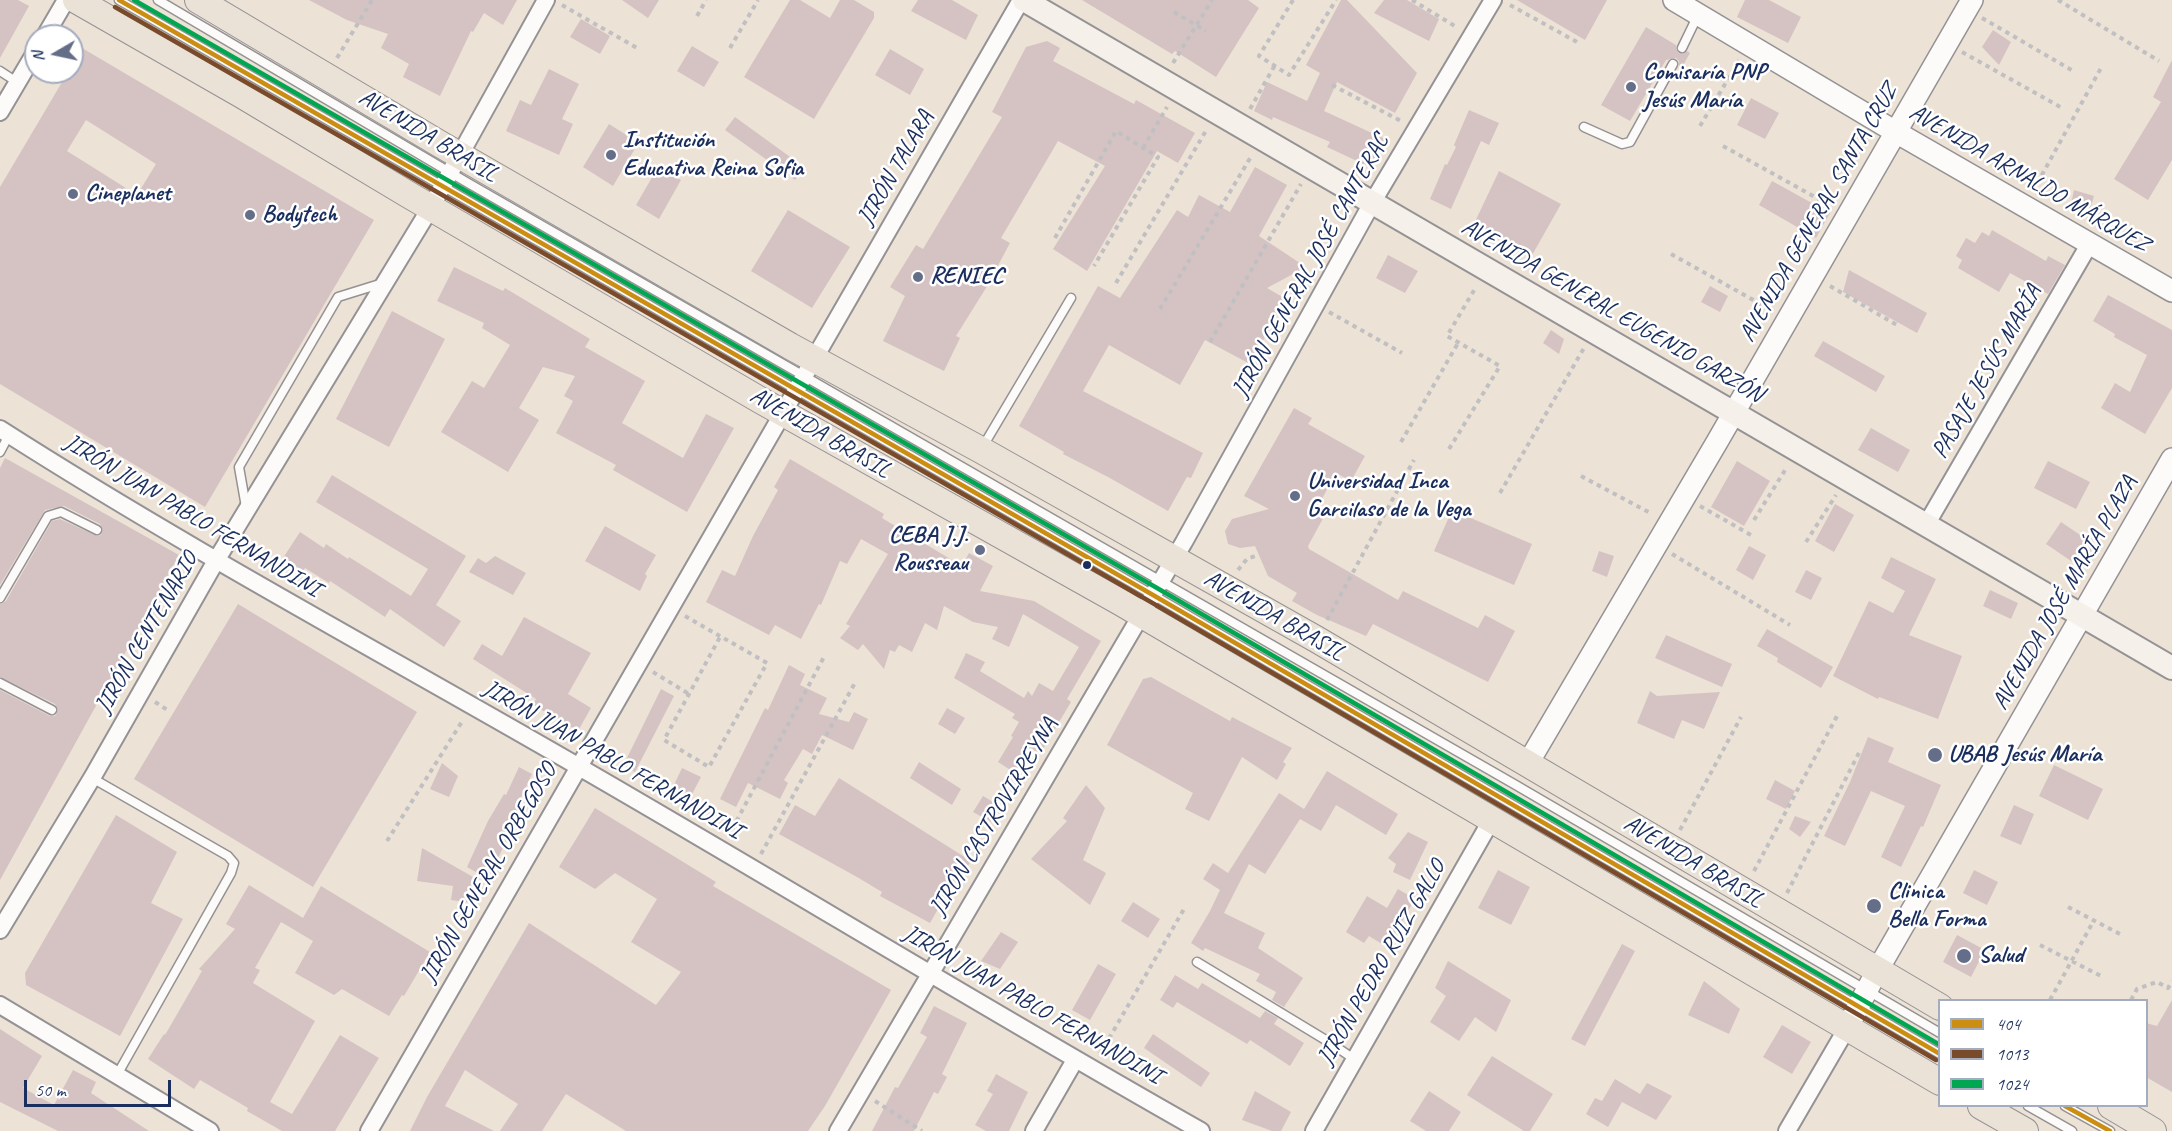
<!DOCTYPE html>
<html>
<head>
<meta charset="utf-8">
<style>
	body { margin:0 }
	#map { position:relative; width:2172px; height:1131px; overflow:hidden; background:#ede2d6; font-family:Caveat,sans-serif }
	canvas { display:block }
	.legend { position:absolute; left:1938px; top:999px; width:210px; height:108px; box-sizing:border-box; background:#fff; border:2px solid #a4acbf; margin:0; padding:8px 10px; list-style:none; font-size:18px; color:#1b2f5e }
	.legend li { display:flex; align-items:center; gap:12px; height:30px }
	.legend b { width:30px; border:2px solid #a4acbf }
	.north { position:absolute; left:24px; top:24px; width:60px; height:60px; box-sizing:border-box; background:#fff; border:2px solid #a4acbf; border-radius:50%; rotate:261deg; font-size:16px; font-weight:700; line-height:24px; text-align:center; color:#1b2f5e }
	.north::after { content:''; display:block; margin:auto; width:21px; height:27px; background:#646e88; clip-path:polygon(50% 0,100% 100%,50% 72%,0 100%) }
	.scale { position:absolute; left:24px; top:1080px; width:147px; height:27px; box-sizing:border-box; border:3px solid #1b2f5e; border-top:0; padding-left:8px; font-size:18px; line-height:21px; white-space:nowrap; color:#1b2f5e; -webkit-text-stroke:4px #fff; paint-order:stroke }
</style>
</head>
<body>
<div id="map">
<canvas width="2172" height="1131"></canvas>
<ul class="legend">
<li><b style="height:8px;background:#cb8e13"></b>404</li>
<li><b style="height:8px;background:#7a4b2a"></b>1013</li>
<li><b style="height:8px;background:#00a651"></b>1024</li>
</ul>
<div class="north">N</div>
<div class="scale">50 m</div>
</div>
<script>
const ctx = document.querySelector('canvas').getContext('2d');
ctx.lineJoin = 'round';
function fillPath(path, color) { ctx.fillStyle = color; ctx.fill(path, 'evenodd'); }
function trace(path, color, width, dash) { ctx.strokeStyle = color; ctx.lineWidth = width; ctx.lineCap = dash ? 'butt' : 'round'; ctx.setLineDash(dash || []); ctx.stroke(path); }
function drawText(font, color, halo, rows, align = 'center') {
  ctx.font = font + ' Caveat,sans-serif'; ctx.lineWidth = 5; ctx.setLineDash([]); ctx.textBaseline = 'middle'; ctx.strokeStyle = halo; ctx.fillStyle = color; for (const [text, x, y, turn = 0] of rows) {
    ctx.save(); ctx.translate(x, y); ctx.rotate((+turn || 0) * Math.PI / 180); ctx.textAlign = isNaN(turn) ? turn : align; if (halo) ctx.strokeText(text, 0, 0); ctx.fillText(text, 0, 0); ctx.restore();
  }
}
fillPath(new Path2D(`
	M0,0H18L29,6L0,58Z
	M309,0H517L503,25L484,13L473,32L471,31L440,96L403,77L409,64L381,48L388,34L347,20Z
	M622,0H659L648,18Z
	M790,0H800L830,18L840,0H854L874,12V18L814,119L744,77Z
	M918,0H952L978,15L966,40L911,11Z
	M1082,0H1248L1259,8L1216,77L1175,51L1172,54Z
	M1341,0H1347L1417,73L1395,113L1337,82L1324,111L1385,139L1372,168L1327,147L1330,142L1273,117L1272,120L1254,111L1267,82L1307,101L1320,73L1306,65Z
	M1384,0H1407L1439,19L1429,41L1374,13Z
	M1517,0H1607L1585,40Z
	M1745,0H1769L1801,17L1788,43L1737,17Z
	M581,19L610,36L600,54L570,37Z
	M1646,27L1676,45V49L1679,53L1683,54L1687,51L1690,53L1681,69L1679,67V61L1676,58L1666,60L1630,121L1601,105Z
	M1993,30L2011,42L1999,65L1982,47Z
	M1047,41L1060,48L1053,61L1134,104L1136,100L1195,133L1178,163L1157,151L1087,271L1053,249L1105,166L1058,141L1001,238L1010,243L986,288L956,336L960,338L944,371L883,341L905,296L890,287L916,245L923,249L1002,117L992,112L1026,47Z
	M692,46L719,62L704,87L677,71Z
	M82,48L374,220L205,507L0,384V187L68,72H72V65ZM86,120L156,164L137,195L67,151Z
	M890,49L924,69L910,95L875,75Z
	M2172,60V160L2148,200L2114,179L2161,102L2153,97Z
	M549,69L579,84L562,119L573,124L559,155L506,131L520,100L531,105Z
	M1751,98L1779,113L1765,139L1737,125Z
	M1469,110L1499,123L1489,145L1481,141L1451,209L1430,199L1445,164L1447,165L1456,147L1454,145Z
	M735,117L804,167L795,180L725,130Z
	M609,124L636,141V147L613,186L583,167Z
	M658,167L681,180L659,219L636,205Z
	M1255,167L1287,185L1259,236L1306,267L1267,288L1286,299L1250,364L1205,340L1180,385L1109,345L1083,391L1203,453L1191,478L1187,477L1168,511L1108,477L1063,454L1064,452L1019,426L1098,286L1120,298L1177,210L1188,217L1199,195L1230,212Z
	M1499,171L1561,204L1531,257L1473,226Z
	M1772,181L1830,213L1816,238L1759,205Z
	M2074,190L2094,196L2088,217L2071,204Z
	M788,210L850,247L812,308L751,271Z
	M1992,230L2046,261L2048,256L2065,265L2048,294L2010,273L1999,292L1958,268L1962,260L1956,256L1966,238L1975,243L1982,232L1989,236Z
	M1388,255L1418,271L1405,293L1376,278Z
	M454,267L503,291L505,288L590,339L585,347L645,381L622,423L683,458L706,414L734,428L687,512L613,470L616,465L556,433L573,401L564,396L575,376L543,367L519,408L539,420L508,472L441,432L472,381L484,388L510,345L482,328L484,323L437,301Z
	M1849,270L1927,313L1917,333L1843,292Z
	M1710,286L1728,296L1720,312L1701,302Z
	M2108,295L2172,330V388L2145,434L2101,408L2115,383L2130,392L2147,355L2114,337L2115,334L2093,321Z
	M392,311L445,339L389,447L336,419Z
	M1551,330L1564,339L1559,354L1543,343Z
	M1823,341L1885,376L1876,392L1814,356Z
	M1294,408L1312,418L1308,424L1365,456L1351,481L1336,473L1317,508L1326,513L1308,546L1309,549L1398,600L1403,591L1478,628L1485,615L1515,631L1488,682L1373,624L1366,636L1317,615L1292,601L1297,593L1268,576L1255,546L1240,548L1228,544L1225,531L1232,519L1269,509L1244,496Z
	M1871,428L1910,450L1898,472L1858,450Z
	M5,458L179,555L0,880V690L50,716H55L58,710L55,704L0,677V604L6,601L52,521L60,519L97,536L101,535L103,530L100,524L64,506L45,510L0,585V468Z
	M790,459L884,514L882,518L962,566L969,553L993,566L980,591L1034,601L1101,641L1067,699L1071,702L1040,754L1030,747L1015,773L998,762L1013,737L1011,736L1019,722L1012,718L1015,714L954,678L966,653L985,662L980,671L1024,698L1028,691L1032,696L1039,683L1053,691L1079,647L1023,614L1009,647L992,639L998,627L973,622L944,606L937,630L925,623L912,652L899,645L895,652L890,650L884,669L863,644L858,650L840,638L850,626L846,624L888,554L861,539L847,564L840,561L821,605L819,604L801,639L775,625L769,635L706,602L722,570L735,576L753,536L778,490L774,487Z
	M1737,461L1770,481L1744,526L1711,507Z
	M2048,461L2090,482L2076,509L2034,488Z
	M332,475L466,556L436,605L461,621L444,647L390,609L385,617L330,581L329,583L305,568L303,571L283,558L300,532L324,548L326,544L348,559L349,557L411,596L428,569L316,502Z
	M1835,504L1854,515L1834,552L1815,541Z
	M1452,510L1532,544L1514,585L1434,551Z
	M2061,522L2095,545L2080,567L2046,544Z
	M605,526L656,555L645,574L647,576L640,591L585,561Z
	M1749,546L1766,555L1753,580L1736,570Z
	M1599,551L1614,556L1607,577L1592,571Z
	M495,556L526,573L513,595L469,572L478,558L486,563Z
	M1891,557L1936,579L1909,635L1962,656L1938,719L1879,697L1878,699L1833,676L1869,601L1893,613L1905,591L1881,578Z
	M1806,570L1822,578L1811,600L1795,592Z
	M1990,590L2018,603L2011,619L1983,606Z
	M238,604L417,712L313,887L134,779Z
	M524,617L591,653L568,694L591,708L578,731L533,705L536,699L473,659L482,644L502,656Z
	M1767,629L1833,667L1821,688L1777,662L1778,658L1757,646Z
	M1666,635L1732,664L1722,687L1655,658Z
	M789,665L805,674L800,685L827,698L819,714L849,722L854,712L868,719L853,750L822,735L812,754L803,749L784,780L788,783L780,799L748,783L736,807L720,799L765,708L768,710Z
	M1151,677L1230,721L1232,717L1292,748L1283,762L1286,764L1277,780L1242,757L1209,821L1185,809L1193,793L1107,745L1143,679Z
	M661,689L674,696L635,772L623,766Z
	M1650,691L1657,696L1720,692L1704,729L1682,720L1674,739L1637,723Z
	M947,708L965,718L955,734L938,724Z
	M1868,737L1894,748L1888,762L1941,785L1923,827L1921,826L1901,867L1881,857L1905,806L1871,791L1845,846L1824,836L1850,782Z
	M919,762L961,789L952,805L910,778Z
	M442,763L458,776L449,797L430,789Z
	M2054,765L2103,789L2088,820L2039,796Z
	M519,767L532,774L519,802L524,804L488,879L467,867L488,821L504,794L506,795Z
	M682,768L701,777L690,798L672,789Z
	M1327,771L1398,814L1386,835L1336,805L1321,831L1300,819L1265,874L1249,864L1224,913L1265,933L1258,948L1303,978L1284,1007L1272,1000L1276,992L1256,981L1260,974L1205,948L1203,951L1191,943L1210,911L1220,890L1203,879L1213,863L1228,873L1279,793L1304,809Z
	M839,778L971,861L957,883L954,881L930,923L880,896L882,892L857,877L779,834L795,805L815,816Z
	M1775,780L1795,791L1786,809L1766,799Z
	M1086,785L1105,808L1083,860L1106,873L1090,905L1031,859L1067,821L1063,818Z
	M983,796L1000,806L991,822L973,812Z
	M2014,805L2034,814L2021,845L2000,836Z
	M595,808L716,882L713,886L891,990L825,1106L808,1131H626L566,1094L542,1131H500L518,1104L465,1070L445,1106L494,1131H410L427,1097L529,923L656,1005L681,972L631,942L657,899L615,873L595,889L559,867Z
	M116,815L177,852L151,903L183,919L120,1036L26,985L25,973Z
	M1795,816L1811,822L1800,837L1789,829Z
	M1408,832L1428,842L1410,880L1393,872L1396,864L1388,858Z
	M422,848L475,878L472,903L451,900L453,886L417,881Z
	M1498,870L1530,887L1511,925L1478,908Z
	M1974,870L1998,882L1987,905L1963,893Z
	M249,885L303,918L321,886L430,952L404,996L402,995L389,1016L342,989L334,995L295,973L313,941L281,922L255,968L260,970L253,983L315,1021L270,1102L292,1114L340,1035L379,1058L335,1131H282L247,1111L248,1108L200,1080L194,1089L148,1059L164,1034L165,1035L202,971L199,969L235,929L226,924Z
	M1398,889L1415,899L1387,947L1369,936L1364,943L1346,932L1367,896L1387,908Z
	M1133,902L1160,919L1148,938L1121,921Z
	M1001,932L1018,942L1000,969L981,961Z
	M1957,935L1985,950L1971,977L1943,962Z
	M1622,944L1635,951L1585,1046L1571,1039Z
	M1448,961L1511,1000L1496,1032L1475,1017L1459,1041L1430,1022L1446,996L1435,988Z
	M1098,964L1116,974L1090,1020L1072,1010Z
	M1175,975L1198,989L1202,983L1260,1018L1265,1011L1278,1018L1274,1024L1304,1043L1290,1066L1250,1040L1247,1044L1177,1002L1173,1008L1160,1000Z
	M1704,981L1740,1009L1729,1034L1688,1015Z
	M2172,1000V1092L2146,1077V1023L2157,1026Z
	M934,1006L967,1023L942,1074L947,1077L938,1094L934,1092L914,1131H872L895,1087L898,1088L927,1037L920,1033Z
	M1782,1025L1811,1042L1792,1074L1763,1057Z
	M0,1029L42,1056L23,1088L54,1105L73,1070L96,1082L91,1093L149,1131H58L0,1102Z
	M1153,1034L1210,1073L1201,1087L1144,1048Z
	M1492,1056L1553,1094L1530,1131H1524L1467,1095Z
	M996,1074L1028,1092L1009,1131H986L975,1125L993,1094L987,1091Z
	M1615,1079L1640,1094L1647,1083L1672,1096L1656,1120L1622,1102L1608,1127L1586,1114L1595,1098L1602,1101Z
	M1255,1091L1291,1112L1281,1131H1272L1242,1120Z
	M1429,1091L1461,1112L1449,1131H1426L1410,1121Z`), '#d5c3c3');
const service = new Path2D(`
	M119,0L1153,595L1940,1054
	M158,0L468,183L1514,784L1940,1033
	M1682,48L1698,15
	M0,71L17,82
	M1584,127L1622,144L1630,142L1673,64
	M982,448L1071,298
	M0,452L9,435
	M246,507L239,467L338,297L383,283
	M0,598L48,516L61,512L97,530
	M0,683L52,710
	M92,778L228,856L234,863L231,873L117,1075
	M1197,962L1329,1042L1354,1059
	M2028,1106L2072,1131
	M2065,1106L2110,1131`);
const minor = new Path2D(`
	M45,36L66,0
	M0,112L36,51
	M0,429C186,548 382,653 574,764C784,885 990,1012 1201,1131
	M1926,525L2090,243
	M0,930L92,778L217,559L431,207L546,0
	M0,1005L210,1131
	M369,1131L1021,0
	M838,1131L1184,542L1372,203L1493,0
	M1034,1131L1075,1060
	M1314,1131L1492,819
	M1787,1131L1847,1028`);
const tertiary = new Path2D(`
	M1674,0L1894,131L2172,291
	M1528,763L1717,442L1972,0
	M1847,1028L1877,971L2172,459`);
const secondary = new Path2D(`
	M1024,0L2172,668`);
const primary = new Path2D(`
	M76,0L242,95L409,195L760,400L1120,602L1940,1082
	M198,0L440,144L790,346L981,450L1316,639L1940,1007
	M1981,1106L2025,1131
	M2111,1106L2153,1131`);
trace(service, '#949294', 11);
trace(minor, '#949294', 20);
trace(tertiary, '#949294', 24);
trace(secondary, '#949294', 26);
trace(primary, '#949294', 28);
trace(new Path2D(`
	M1293,0L1259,56L1289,75L1336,0
	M1412,0L1458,28
	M2058,0L2159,61
	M562,5L637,48
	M1510,5L1577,42
	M1174,12L1206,31
	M697,16L706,0
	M1982,18L2075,72
	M730,48L758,0
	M1962,52L2064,109
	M337,58L372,0
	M1173,63L1212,0
	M1332,85L1403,122
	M1250,109L1275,65
	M1700,126L1740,59
	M1723,146L1833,207
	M1143,148L1167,107
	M2033,191L2101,68
	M1055,238L1116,131L1158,157L1094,266
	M1671,254L1773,311
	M1116,283L1207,129
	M1830,286L1897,325
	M1160,309L1252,155
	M1329,312L1402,353
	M1210,342L1301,184
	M1401,442L1458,343
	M1449,449L1500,366L1447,336L1476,287
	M1581,476L1652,514
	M1500,493L1584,348
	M1700,506L1751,535
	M1754,520L1787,467
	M1806,542L1836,495
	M1672,554L1790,625
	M1238,570L1247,559L1258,555
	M685,616L767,663L709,767L664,740L720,637
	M1327,620L1414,460
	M653,672L689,694
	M155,702L169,711
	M1680,830L1741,717
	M728,837L825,655
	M387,841L463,720
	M761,854L856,681
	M1754,871L1837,716
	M1787,893L1861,749
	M2068,907L2120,934
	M2040,945L2103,977
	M2050,1000L2093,922
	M2131,1000L2137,989L2157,982L2168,988L2172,981
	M1100,1054L1184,909
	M875,1101L922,1131`), '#c0c0c2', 4, [4.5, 4.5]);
trace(service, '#fcfbf9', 8);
trace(minor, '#fcfbf9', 16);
trace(tertiary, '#fcfbf9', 21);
trace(secondary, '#f6f0ea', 22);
trace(primary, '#eae2d6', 26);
trace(new Path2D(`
	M119,0L1153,595L1940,1054
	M2065,1106L2110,1131`), '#cb8e13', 4.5);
trace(new Path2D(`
	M115,7L1149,601L1936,1060`), '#7a4b2a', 4.5);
trace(new Path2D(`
	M134,0L1157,588L1940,1045`), '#00a651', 4.5);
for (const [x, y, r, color] of [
	[1631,87,6,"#646e88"],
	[611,155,6,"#646e88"],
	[73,194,6,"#646e88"],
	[250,215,6,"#646e88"],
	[918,277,6,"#646e88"],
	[1295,496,6,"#646e88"],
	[980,550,6,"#646e88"],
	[1087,565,5,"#1b2f5e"],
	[1935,755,8,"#646e88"],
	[1874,906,8,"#646e88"],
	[1964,956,8,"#646e88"]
]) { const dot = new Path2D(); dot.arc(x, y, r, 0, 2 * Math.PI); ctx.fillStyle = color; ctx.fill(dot); trace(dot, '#fff', 2); }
drawText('bold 24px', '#1b2f5e', '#fff', [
	["Comisaría PNP",1643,73],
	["Jesús María",1643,101],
	["Institución",623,141],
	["Educativa Reina Sofia",623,169],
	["Cineplanet",85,194],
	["Bodytech",262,215],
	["RENIEC",930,277],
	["Universidad Inca",1307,482],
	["Garcilaso de la Vega",1307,510],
	["CEBA J.J.",968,536,"right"],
	["Rousseau",968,564,"right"],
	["UBAB Jesús María",1948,755],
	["Clinica",1888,892],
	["Bella Forma",1888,920],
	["Salud",1978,956]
], 'left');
drawText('24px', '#1b2f5e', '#fff', [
	["AVENIDA BRASIL",428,136,31],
	["JIRÓN TALARA",896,168,-60],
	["AVENIDA ARNALDO MÁRQUEZ",2029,179,30],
	["AVENIDA GENERAL SANTA CRUZ",1819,213,-60],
	["JIRÓN GENERAL JOSÉ CANTERAC",1311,266,-61],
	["AVENIDA GENERAL EUGENIO GARZÓN",1612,311,30],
	["PASAJE JESÚS MARÍA",1987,372,-60],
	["AVENIDA BRASIL",820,433,30],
	["JIRÓN JUAN PABLO FERNANDINI",192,516,31],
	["AVENIDA JOSÉ MARÍA PLAZA",2065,593,-60],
	["AVENIDA BRASIL",1274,616,30],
	["JIRÓN CENTENARIO",147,633,-60],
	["JIRÓN JUAN PABLO FERNANDINI",612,760,30],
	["JIRÓN CASTROVIRREYNA",994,817,-59],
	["AVENIDA BRASIL",1693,862,31],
	["JIRÓN GENERAL ORBEGOSO",489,873,-60],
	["JIRÓN PEDRO RUIZ GALLO",1382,963,-60],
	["JIRÓN JUAN PABLO FERNANDINI",1032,1005,30]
]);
</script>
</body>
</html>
